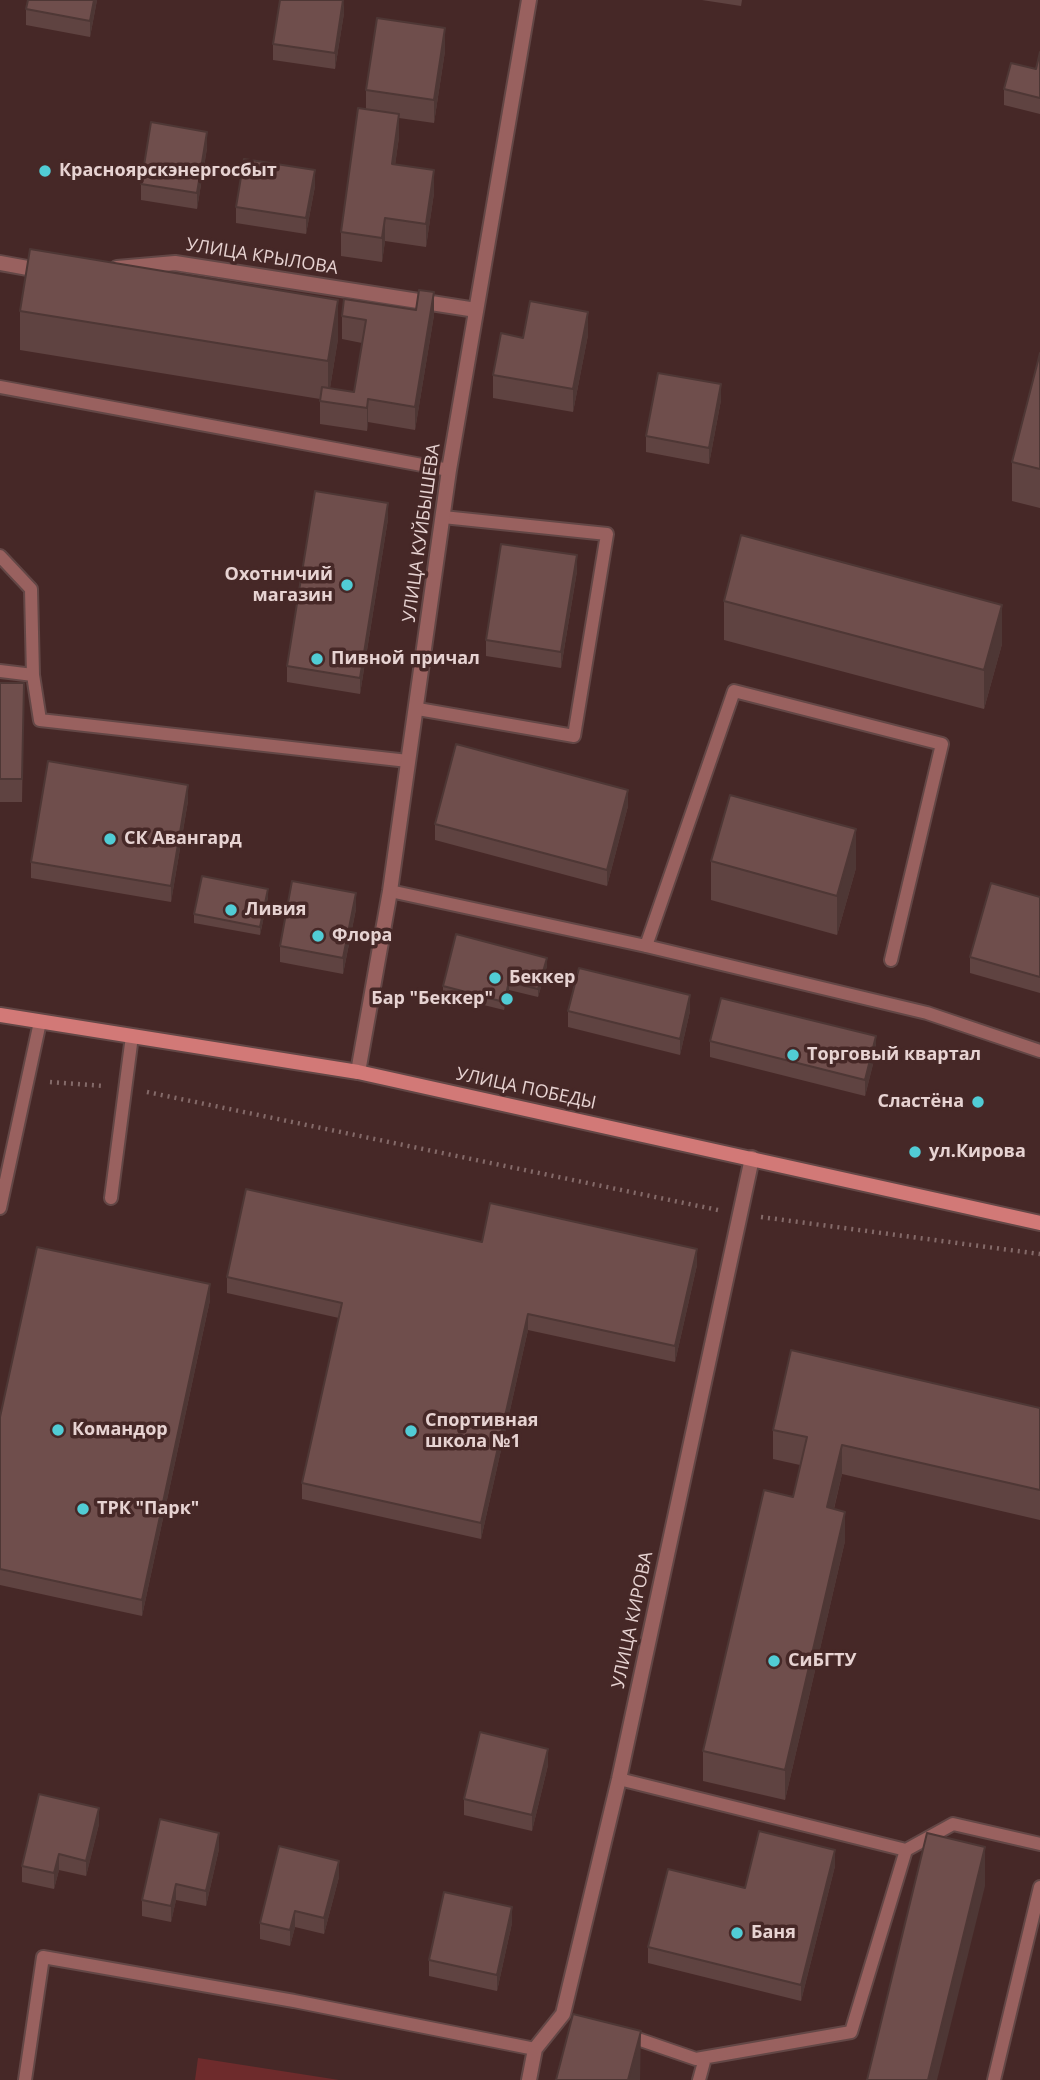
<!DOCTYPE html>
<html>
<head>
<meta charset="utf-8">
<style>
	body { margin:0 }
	canvas { display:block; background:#462827 }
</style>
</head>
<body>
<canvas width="1040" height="2080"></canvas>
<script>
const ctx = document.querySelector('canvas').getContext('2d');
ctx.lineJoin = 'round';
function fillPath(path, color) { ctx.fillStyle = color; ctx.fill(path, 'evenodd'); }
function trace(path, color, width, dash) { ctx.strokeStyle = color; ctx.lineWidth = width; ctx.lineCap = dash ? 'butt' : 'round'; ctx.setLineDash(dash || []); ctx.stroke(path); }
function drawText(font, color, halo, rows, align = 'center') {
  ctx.font = font + ' "Open Sans",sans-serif'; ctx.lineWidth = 7; ctx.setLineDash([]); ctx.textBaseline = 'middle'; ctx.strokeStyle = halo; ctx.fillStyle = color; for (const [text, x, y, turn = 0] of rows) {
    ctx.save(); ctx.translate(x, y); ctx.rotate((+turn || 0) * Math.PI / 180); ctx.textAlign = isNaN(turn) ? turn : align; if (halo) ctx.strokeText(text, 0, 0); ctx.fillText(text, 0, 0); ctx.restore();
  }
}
fillPath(new Path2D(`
	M198,2058L339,2080H195Z`), '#6e2b2c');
const lane = new Path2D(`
	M0,387L449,470
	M0,556L31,589L33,675
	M0,671L33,675L40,720L408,761
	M418,709L574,736L607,534L443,517
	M390,891L646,946L927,1013L1040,1051
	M646,946L734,691L942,744L891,960
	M111,1198L132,1036
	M0,1208L40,1022
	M619,1779L906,1850L953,1824L1040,1844
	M626,2035L696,2059L851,2032L906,1850
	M25,2080L43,1957L294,2001L535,2049
	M699,2080L705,2058
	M994,2080L1040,1887`);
const street = new Path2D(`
	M0,263L44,271
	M117,268L175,263L476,310
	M358,1072L390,891L449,470L529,0
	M529,2080L535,2049L563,2014L619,1779L752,1158`);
const secondary = new Path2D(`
	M0,1015L358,1072L1040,1223`);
trace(lane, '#634746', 16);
trace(street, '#634746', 18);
trace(secondary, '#634746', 18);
trace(new Path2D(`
	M50,1082L104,1086
	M147,1092L718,1210
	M761,1217L1040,1254`), '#846a69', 4.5, [2, 5]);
trace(lane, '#99615f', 12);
trace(street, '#99615f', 14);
trace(secondary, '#d27977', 14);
fillPath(new Path2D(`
	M97,0L90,37L26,25V9Z
	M702,0H742L741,6Z
	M344,13L335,69L273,60V44Z
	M445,51L434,123L399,118V137L395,165L434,193L426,247L385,241L382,262L341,256V232L366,109V90Z
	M1040,52V114L1004,105V89L1036,69Z
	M207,148L197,209L141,200V184Z
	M315,186L306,234L236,223V207Z
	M20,311L338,339L330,388L354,392L362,343L342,339V316L434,315L415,430L368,422L367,431L320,424V399L20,350Z
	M588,335L573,412L493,398V375L523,338Z
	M1040,353V508L1012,501V462Z
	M721,400L709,464L646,452V436Z
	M388,519L360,694L287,682V666Z
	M577,571L561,668L486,656V640Z
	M724,601L1002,644L984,709L724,640Z
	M0,683H24L22,802H0Z
	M188,801L171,902L31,878V862Z
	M628,806L607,886L435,840V824Z
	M711,861L856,868L837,935L711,900Z
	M268,897L260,935L194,923V914Z
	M1040,897V993L970,973V957Z
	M356,909L343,974L280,962V946Z
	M547,966L538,997L509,990L504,1010L443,995V986Z
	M568,1011H690L680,1055L568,1027Z
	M710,1041L876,1052L865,1096L710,1057Z
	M482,1242L697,1265L675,1362L528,1330L481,1539L302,1499V1483L339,1318L227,1293V1277Z
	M210,1300L142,1616L0,1585V1417Z
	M1040,1408V1520L842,1474L834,1509L845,1541L785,1800L703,1781V1751L793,1497L800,1465L773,1459V1430Z
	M548,1765L532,1831L464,1815V1799Z
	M99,1824L86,1876L59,1870L54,1889L22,1882V1866Z
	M219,1849L206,1906L176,1900L171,1922L142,1916V1900Z
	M835,1866L801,2001L648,1963V1947L745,1888Z
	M339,1877L324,1934L295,1927L290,1946L260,1939V1923Z
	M512,1923L497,1991L429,1976V1960Z`), '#5f4341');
fillPath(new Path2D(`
	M94,0H97L90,37V21Z
	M344,0V13L335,69V53Z
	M445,28V51L434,123V100Z
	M399,114V137L392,187V164Z
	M207,132V148L197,209V193Z
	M315,170V186L306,234V218Z
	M434,170V193L426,247V224Z
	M385,218V241L382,262V238Z
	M434,292V315L415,430V407Z
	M338,300V339L328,400V361Z
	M588,312V335L573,412V389Z
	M721,384V400L709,464V448Z
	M368,399V422L367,431V408Z
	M388,503V519L360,694V678Z
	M577,555V571L561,668V652Z
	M1002,605V644L984,709V670Z
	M188,785V801L171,902V886Z
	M628,790V806L607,886V870Z
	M856,829V868L837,935V896Z
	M268,889V897L260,935V927Z
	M356,893V909L343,974V958Z
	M547,958V966L538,997V989Z
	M509,982V990L504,1010V1002Z
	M690,995V1011L680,1055V1039Z
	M876,1036V1052L865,1096V1080Z
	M697,1249V1265L675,1362V1346Z
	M210,1284V1300L142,1616V1600Z
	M528,1314V1330L481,1539V1523Z
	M842,1445V1474L827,1537V1507Z
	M845,1512V1541L785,1800V1770Z
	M548,1749V1765L532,1831V1815Z
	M99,1808V1824L86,1876V1861Z
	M219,1833V1849L206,1906V1891Z
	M985,1847V1886L937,2080H928Z
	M835,1850V1866L801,2001V1985Z
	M59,1854V1870L54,1889V1873Z
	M339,1861V1877L324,1934V1918Z
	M176,1884V1900L171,1922V1906Z
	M512,1907V1923L497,1991V1975Z
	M295,1911V1927L290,1946V1930Z
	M641,2031L640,2080H628Z`), '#4e3735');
const building = new Path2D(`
	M28,0H94L90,21L26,9Z
	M280,0H343L335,53L273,44Z
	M377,18L445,28L434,100L366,90Z
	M1040,52V98L1004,89L1011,63L1036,69Z
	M358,108L399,114L392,164L434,170L426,224L385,218L382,238L341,232Z
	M151,122L207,132L197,193L141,184Z
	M244,159L315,170L306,218L236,207Z
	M30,249L338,300L328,361L20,311Z
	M419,290L434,292L415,407L368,399L367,408L320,401L322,387L354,392L366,320L342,316L344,299L416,310Z
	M530,301L588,312L573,389L493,375L501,333L523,338Z
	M1040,353V469L1012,462Z
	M658,373L721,384L709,448L646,436Z
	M315,491L388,503L360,678L287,666Z
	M741,535L1002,605L984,670L724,601Z
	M501,544L577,555L561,652L486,640Z
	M0,683H24L22,779H0Z
	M456,744L628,790L607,870L435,824Z
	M48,761L188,785L171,886L31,862Z
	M730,795L856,829L837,896L711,861Z
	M202,876L268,889L260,927L194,914Z
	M292,881L356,893L343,958L280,946Z
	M991,883L1040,897V977L970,957Z
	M456,934L547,958L538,989L509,982L504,1002L443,986Z
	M579,968L690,995L680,1039L568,1011Z
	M721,998L876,1036L865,1080L710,1041Z
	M246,1189L482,1242L490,1203L697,1249L675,1346L528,1314L481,1523L302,1483L342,1303L227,1277Z
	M37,1247L210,1284L142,1600L0,1569V1417Z
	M791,1350L1040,1408V1490L842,1445L827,1507L845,1512L785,1770L703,1751L764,1490L793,1497L807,1437L773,1430Z
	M480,1732L548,1749L532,1815L464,1799Z
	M39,1794L99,1808L86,1861L59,1854L54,1873L22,1866Z
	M160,1819L219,1833L206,1891L176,1884L171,1906L142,1900Z
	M759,1831L835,1850L801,1985L648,1947L668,1869L745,1888Z
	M927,1833L985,1847L928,2080H867Z
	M279,1846L339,1861L324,1918L295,1911L290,1930L260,1923Z
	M444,1892L512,1907L497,1975L429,1960Z
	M573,2014L641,2031L628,2080H556Z`);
fillPath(building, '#6f4e4c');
trace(building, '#4e3735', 2);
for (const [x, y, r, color] of [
	[45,171,7,"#51ccd5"],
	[347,585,7,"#51ccd5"],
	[317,659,7,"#51ccd5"],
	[110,839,7,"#51ccd5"],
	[231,910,7,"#51ccd5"],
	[318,936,7,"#51ccd5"],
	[495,978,7,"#51ccd5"],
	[507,999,7,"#51ccd5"],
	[793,1055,7,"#51ccd5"],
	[978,1102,7,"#51ccd5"],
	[915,1152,7,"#51ccd5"],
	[58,1430,7,"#51ccd5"],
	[411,1431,7,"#51ccd5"],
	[83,1509,7,"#51ccd5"],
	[774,1661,7,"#51ccd5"],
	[737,1933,7,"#51ccd5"]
]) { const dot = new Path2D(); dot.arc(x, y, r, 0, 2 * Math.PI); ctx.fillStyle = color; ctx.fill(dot); trace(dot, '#462827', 2.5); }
drawText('bold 18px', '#e7d3d2', '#462827', [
	["Красноярскэнергосбыт",59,171],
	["Охотничий",333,575,"right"],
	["магазин",333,596,"right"],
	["Пивной причал",331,659],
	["СК Авангард",124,839],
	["Ливия",245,910],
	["Флора",332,936],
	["Беккер",509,978],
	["Бар \"Беккер\"",493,999,"right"],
	["Торговый квартал",807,1055],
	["Сластёна",964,1102,"right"],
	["ул.Кирова",929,1152],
	["Спортивная",425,1421],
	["школа №1",425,1442],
	["Командор",72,1430],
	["ТРК \"Парк\"",97,1509],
	["СиБГТУ",788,1661],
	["Баня",751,1933]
], 'left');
drawText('18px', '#e7d3d2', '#462827', [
	["УЛИЦА КРЫЛОВА",262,257,9],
	["УЛИЦА КУЙБЫШЕВА",422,533,-82],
	["УЛИЦА ПОБЕДЫ",526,1089,12],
	["УЛИЦА КИРОВА",633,1620,-78]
]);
</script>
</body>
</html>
